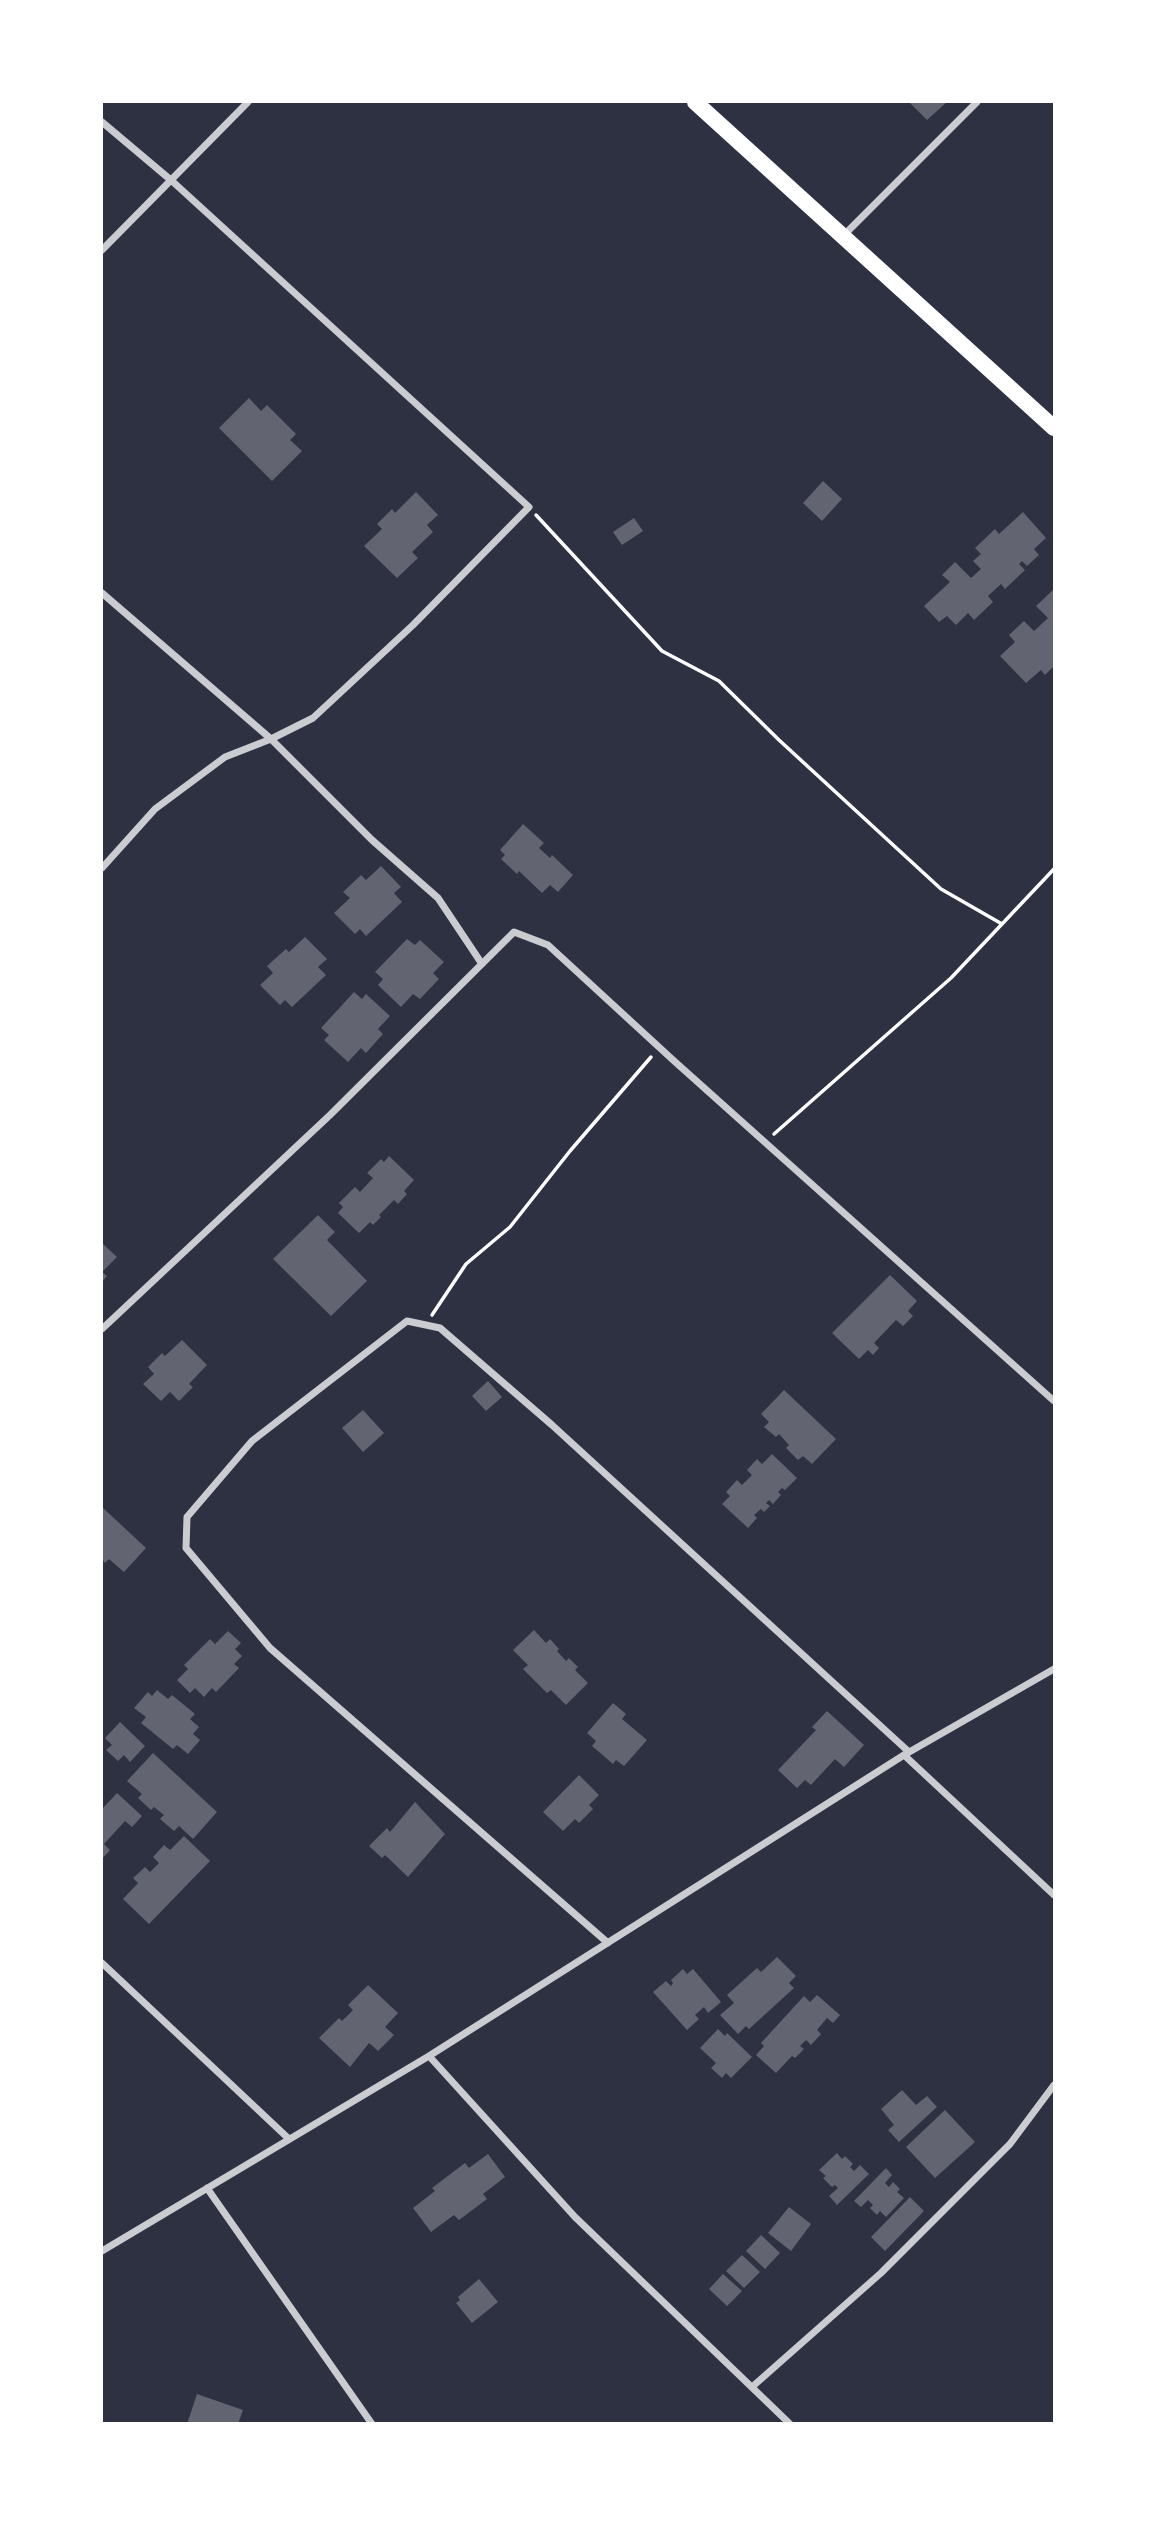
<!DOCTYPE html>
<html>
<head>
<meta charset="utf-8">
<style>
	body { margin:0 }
	#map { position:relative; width:1156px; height:2525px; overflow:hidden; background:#2d3142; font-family:"Nunito Sans",sans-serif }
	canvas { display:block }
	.frame { position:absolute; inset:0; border:103px solid #fff; pointer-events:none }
</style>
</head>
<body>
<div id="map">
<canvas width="1156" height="2525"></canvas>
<div class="frame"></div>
</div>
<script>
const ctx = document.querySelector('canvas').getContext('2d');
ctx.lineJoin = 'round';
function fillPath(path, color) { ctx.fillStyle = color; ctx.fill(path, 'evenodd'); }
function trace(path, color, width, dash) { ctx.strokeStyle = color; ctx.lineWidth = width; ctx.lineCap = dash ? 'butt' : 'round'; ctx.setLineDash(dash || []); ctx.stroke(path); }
fillPath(new Path2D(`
	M909,102H947L927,120Z
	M249,398L261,411L267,405L296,434L290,440L302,451L272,481L219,428Z
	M823,481L842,499L822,521L803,503Z
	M416,492L438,515L427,525L433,532L412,552L418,558L397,578L364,546L382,529L377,524L392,509L395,513Z
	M1023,512L1046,538L1034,549L1039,555L1027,566L1022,561L1019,564L1025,570L1005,589L1001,584L988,596L993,602L974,620L968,613L956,625L947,616L939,622L924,606L950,582L942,575L955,562L971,578L981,569L973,561L981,554L975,548L995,529L999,534Z
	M634,518L643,531L622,545L613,532Z
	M1054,589V666L1045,675L1041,670L1026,683L1000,656L1015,642L1009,635L1024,621L1034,631L1048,618L1036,606Z
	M523,824L544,843L539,848L550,858L552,855L573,875L558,892L550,885L542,893L519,871L517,874L501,859L505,855L500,850Z
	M381,866L401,887L394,893L402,902L366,936L360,929L355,934L334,913L350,898L343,892L361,875L366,880Z
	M305,937L327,959L318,967L326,975L292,1007L285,1000L280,1005L260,985L273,973L267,966L286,949L289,952Z
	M407,939L415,945L420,940L444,962L433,973L439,979L420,999L413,994L401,1007L378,985L383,979L375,972Z
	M354,992L362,999L366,994L390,1016L378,1029L383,1034L366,1053L361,1048L348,1062L324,1040L329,1035L321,1028Z
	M389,1156L414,1180L404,1191L407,1194L398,1204L394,1200L379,1215L381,1217L373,1225L370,1222L359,1233L338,1213L343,1207L339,1203L355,1187L360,1192L373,1178L367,1173L381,1159L384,1162Z
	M318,1215L335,1232L327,1240L367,1281L331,1316L273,1259Z
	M102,1243L117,1257L102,1272L107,1276L102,1282Z
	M890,1275L917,1301L908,1311L913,1316L903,1326L896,1320L874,1343L879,1348L873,1355L868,1350L859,1359L832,1333Z
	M182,1340L207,1365L189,1384L193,1387L179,1401L170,1392L161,1401L143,1384L154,1374L148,1367L162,1353L165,1356Z
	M488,1381L502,1397L486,1411L472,1396Z
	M784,1390L836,1439L812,1464L803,1456L798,1460L786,1448L789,1445L779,1434L776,1437L764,1427L769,1422L761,1414Z
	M363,1410L384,1433L363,1452L342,1428Z
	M772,1454L797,1478L785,1490L782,1488L778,1492L781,1495L773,1504L769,1500L766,1503L770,1506L764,1512L761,1509L754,1515L757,1518L748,1528L722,1504L730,1496L726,1492L737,1480L742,1485L752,1475L747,1470L757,1459L762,1464Z
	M102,1507L146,1548L124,1572L109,1559L105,1563L102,1559Z
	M534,1630L546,1643L550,1639L559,1649L557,1651L566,1661L569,1658L578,1667L575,1670L588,1683L566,1705L551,1690L547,1693L523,1669L528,1665L513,1650Z
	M228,1631L241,1643L235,1649L242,1656L234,1664L239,1668L216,1692L212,1688L204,1697L195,1688L190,1693L177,1680L188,1669L184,1665L210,1639L215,1644Z
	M157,1690L168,1699L172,1695L195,1714L190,1719L199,1727L193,1734L200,1740L188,1754L177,1745L173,1749L141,1723L146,1717L134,1708L148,1692L152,1696Z
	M613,1703L626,1714L622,1719L647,1740L624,1766L616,1760L613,1764L592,1746L596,1741L587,1733Z
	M827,1711L864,1745L844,1767L835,1759L811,1785L805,1780L797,1788L778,1770L816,1730L812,1727Z
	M120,1722L145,1746L130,1762L124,1755L118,1761L106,1750L112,1745L105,1738Z
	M153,1753L217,1812L193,1839L179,1826L174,1831L160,1819L164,1815L154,1807L151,1810L138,1798L142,1794L127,1781Z
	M579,1775L599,1795L589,1805L593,1809L579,1823L575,1819L563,1831L543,1812Z
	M117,1793L142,1816L132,1827L125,1821L104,1844L110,1850L102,1859V1809Z
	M415,1802L445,1834L408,1877L385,1855L382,1858L369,1846L387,1828L390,1832Z
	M184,1836L210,1861L149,1924L123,1899L138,1883L133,1878L145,1867L150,1872L159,1863L153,1857L164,1845L170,1850Z
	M777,1957L796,1976L789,1983L794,1988L749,2029L746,2026L738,2034L720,2015L734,2003L727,1995L757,1968L761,1972Z
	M683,1969L687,1974L693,1969L721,2002L708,2013L704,2007L695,2015L699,2019L687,2030L653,1992L666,1981L671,1986L673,1983L671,1980Z
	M368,1985L398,2013L385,2027L394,2035L378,2051L369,2043L350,2067L319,2038L339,2018L342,2021L353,2010L348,2005Z
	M817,1995L840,2015L833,2023L827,2018L817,2030L821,2034L811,2045L806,2040L800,2046L804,2049L795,2058L792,2056L776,2073L756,2055L764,2046L761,2043L804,1996L810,2002Z
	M718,2029L725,2036L727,2033L752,2057L731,2078L726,2073L722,2078L711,2068L716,2063L700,2048Z
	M902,2090L916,2105L927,2096L937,2107L899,2142L888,2130L894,2125L881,2109Z
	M945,2110L975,2142L935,2178L906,2147Z
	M837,2153L842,2159L845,2156L853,2164L850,2167L854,2171L860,2165L869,2174L837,2205L829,2196L838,2188L835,2185L832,2187L823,2178L826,2176L819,2170Z
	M488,2154L505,2177L483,2194L487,2199L459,2220L454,2215L431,2232L413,2208L435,2191L432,2188L465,2163L469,2168Z
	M886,2168L892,2175L885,2183L889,2187L893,2182L900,2189L897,2192L904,2198L886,2217L880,2211L877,2215L870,2208L873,2205L868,2200L861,2207L854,2201Z
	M910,2197L924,2211L885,2251L871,2237Z
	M789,2207L811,2224L791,2251L768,2233Z
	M761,2235L780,2253L765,2269L746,2251Z
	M742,2255L760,2272L744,2288L726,2271Z
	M723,2274L742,2291L727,2306L709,2289Z
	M479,2279L498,2302L472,2323L456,2303L460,2300L458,2297Z
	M197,2394L243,2410L238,2424H187Z`), '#626471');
trace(new Path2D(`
	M536,515L662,651L719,681L779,740L941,889L1002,924
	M774,1134L951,978L1054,869
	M432,1315L466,1264L510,1227L570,1151L651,1057`), '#fff', 3.5);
trace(new Path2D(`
	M102,122L172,181L529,507L413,625L313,718L271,739L372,840L438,898L482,964
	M844,235L977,102
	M102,250L248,102
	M102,593L271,739L225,757L155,809L102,868
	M102,1329L330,1115L514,932L548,945L673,1060L1054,1401
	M904,1755L1054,1895
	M608,1943L270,1648L186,1548L187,1517L252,1441L407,1321L440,1328L552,1425L909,1752
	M102,1963L289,2139
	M429,2056L575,2217L790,2424
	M207,2188L372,2424
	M102,2251L429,2056L904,1755L1054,1669
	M752,2387L881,2273L1010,2144L1054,2085`), '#caccd0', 7);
trace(new Path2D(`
	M695,102L1054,428`), '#fff', 16);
</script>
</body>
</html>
